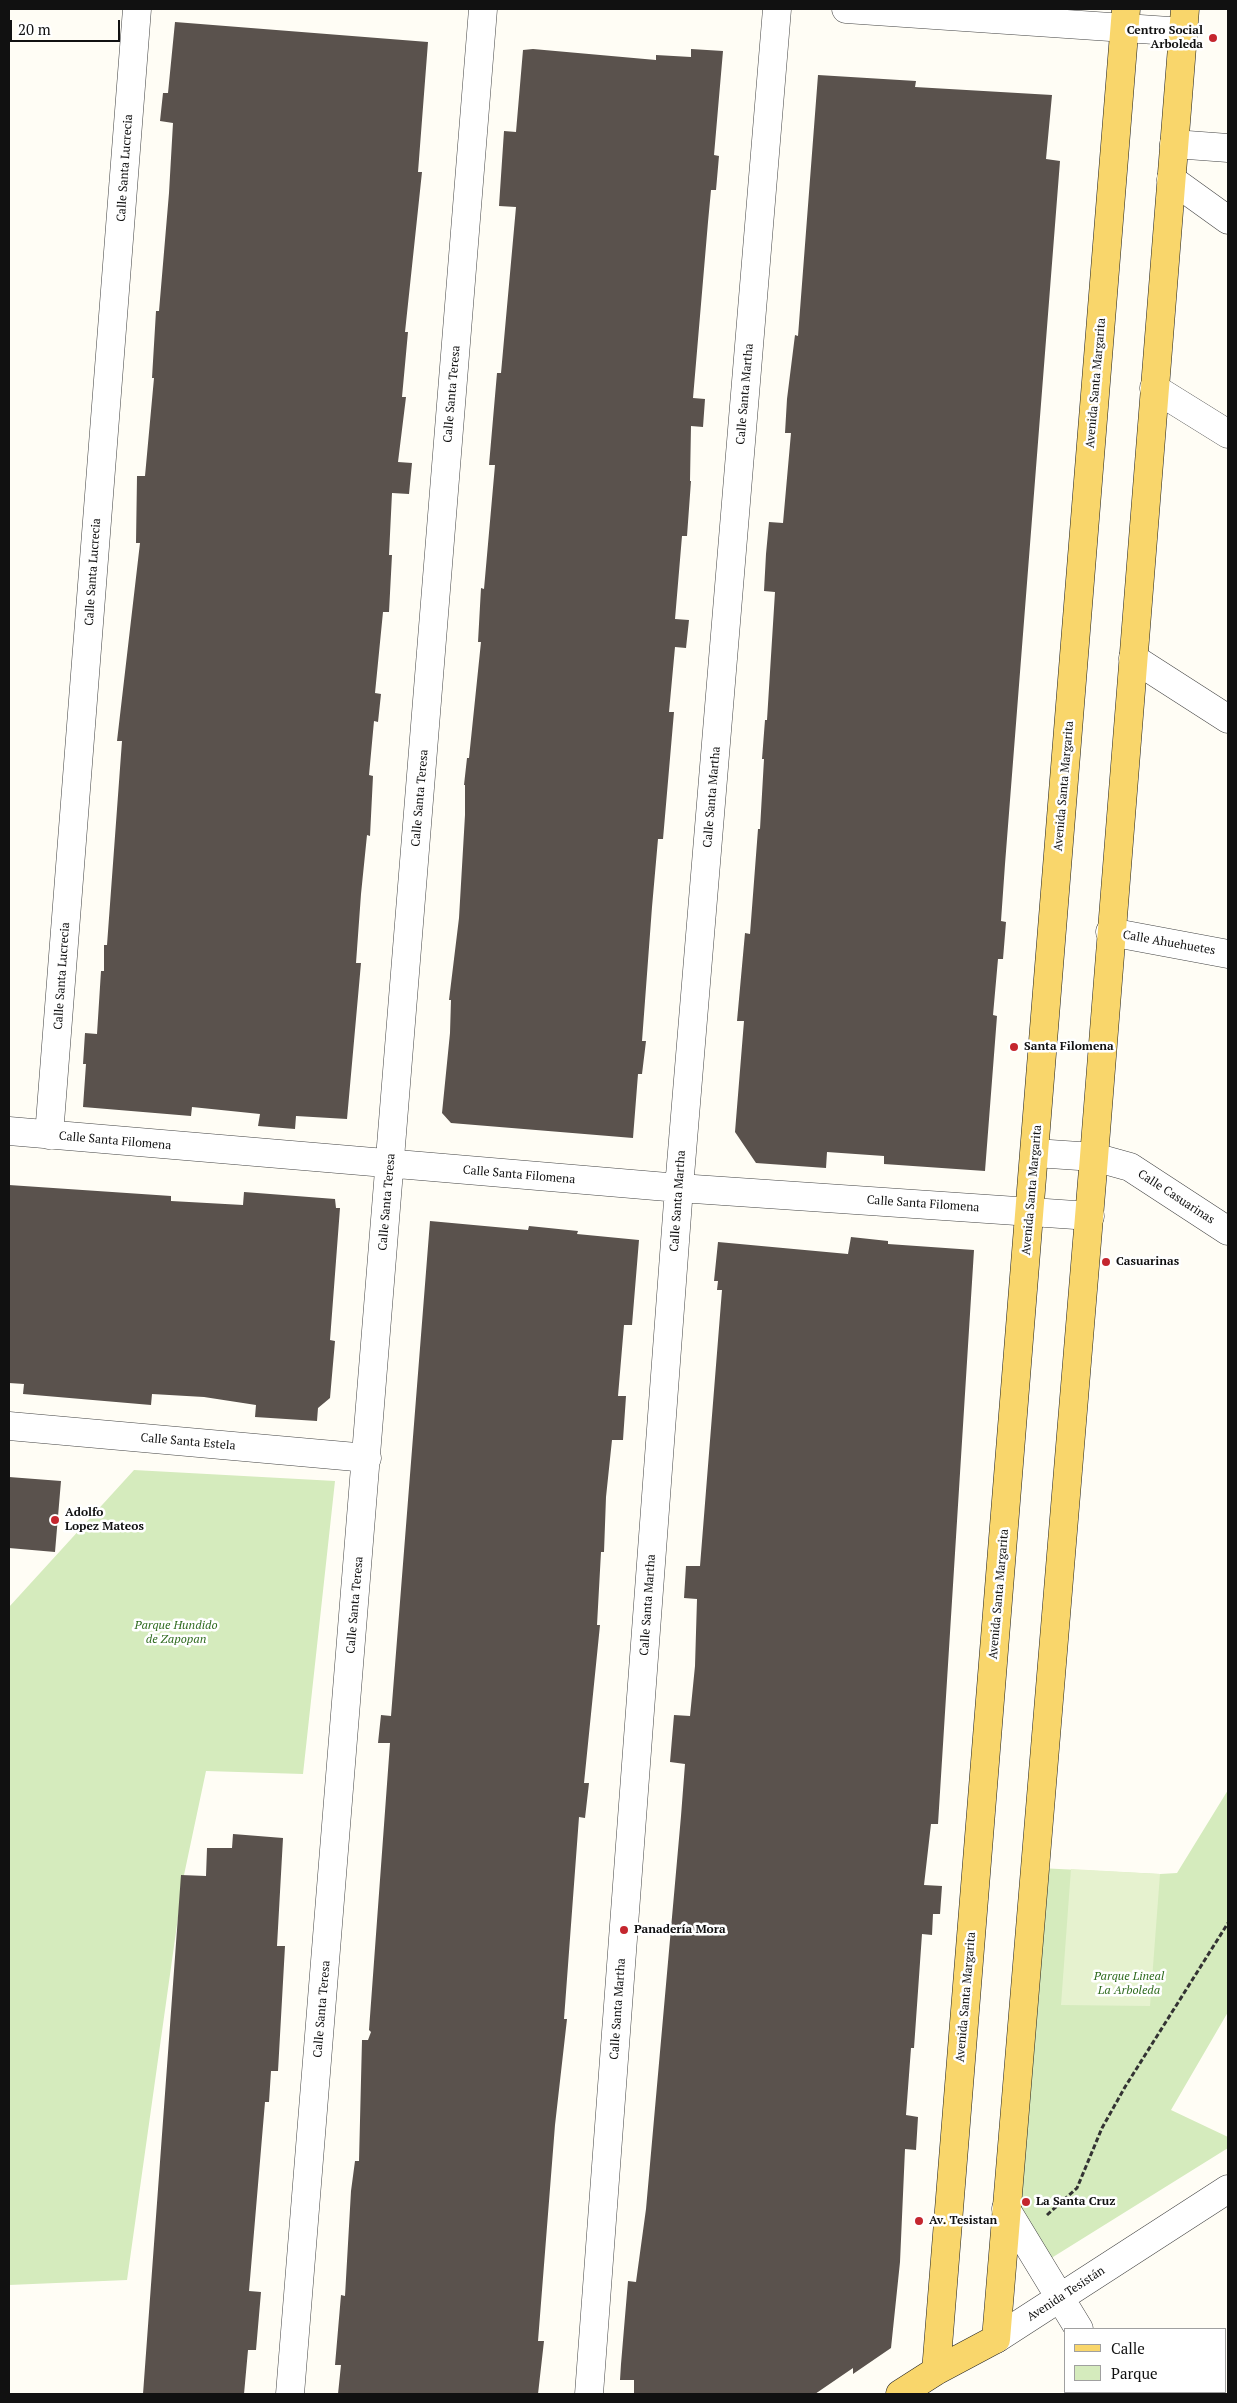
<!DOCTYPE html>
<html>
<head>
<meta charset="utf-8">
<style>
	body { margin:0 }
	#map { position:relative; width:1237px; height:2403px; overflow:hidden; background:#fffdf5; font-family:"PT Serif",serif }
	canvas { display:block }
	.frame { position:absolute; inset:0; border:10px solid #111; pointer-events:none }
	.legend { position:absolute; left:1064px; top:2328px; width:162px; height:65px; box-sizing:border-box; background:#fff; border:1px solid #a0a0a0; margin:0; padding:6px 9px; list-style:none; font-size:15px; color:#111 }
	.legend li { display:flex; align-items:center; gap:10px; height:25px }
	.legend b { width:25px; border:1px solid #a0a0a0 }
	.scale { position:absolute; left:10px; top:20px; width:110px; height:22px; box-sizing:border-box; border:2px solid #111; border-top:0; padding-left:6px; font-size:15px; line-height:18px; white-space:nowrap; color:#111; -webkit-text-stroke:4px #fff; paint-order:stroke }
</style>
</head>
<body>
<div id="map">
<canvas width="1237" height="2403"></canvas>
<div class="frame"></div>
<ul class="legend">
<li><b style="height:6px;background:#f9d66b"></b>Calle</li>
<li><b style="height:14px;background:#d5ebbd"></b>Parque</li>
</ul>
<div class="scale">20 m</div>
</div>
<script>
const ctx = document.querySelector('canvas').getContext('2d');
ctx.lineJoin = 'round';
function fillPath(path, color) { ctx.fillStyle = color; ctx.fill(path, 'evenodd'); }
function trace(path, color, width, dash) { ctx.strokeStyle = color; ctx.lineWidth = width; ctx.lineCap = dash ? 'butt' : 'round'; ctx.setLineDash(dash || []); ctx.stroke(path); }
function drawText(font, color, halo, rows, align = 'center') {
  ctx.font = font + ' "PT Serif",serif'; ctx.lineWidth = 5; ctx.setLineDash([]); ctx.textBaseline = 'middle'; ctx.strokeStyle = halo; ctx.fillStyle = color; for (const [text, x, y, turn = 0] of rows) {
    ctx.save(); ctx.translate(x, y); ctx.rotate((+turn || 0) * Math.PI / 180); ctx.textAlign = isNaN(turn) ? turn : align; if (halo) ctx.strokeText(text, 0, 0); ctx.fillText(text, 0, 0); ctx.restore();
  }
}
fillPath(new Path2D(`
	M134,1470L335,1481L303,1774L206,1771L184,1875L127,2280L9,2285V1607Z
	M1228,1790V2012L1171,2110L1228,2137V2148L1045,2262L1011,2190L1039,1868L1160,1874L1177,1873Z`), '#d5ebbd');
fillPath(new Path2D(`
	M1071,1869L1160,1874L1150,2006L1061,2005Z`), '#e6f2cf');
fillPath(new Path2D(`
	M175,22L428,42L418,172H422L405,332H408L402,397H406L398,462L412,463L409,494L392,493L389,555H392L389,612H383L375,693L381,694L378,722L374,721L369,775L373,776L370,836L367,835L361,894L356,963H361L347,1119L296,1116L295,1129L258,1126L260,1114L192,1107L191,1116L83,1107L86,1064H83L85,1033L97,1034L101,971H104V945H107L122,741H117L140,543H136L137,476H145L154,378H152L156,311H159L169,193L173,123L160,121L163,93H168Z
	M533,49L656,60V55L691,57V49L723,51L714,155L719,156L716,190H711L708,222L693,398L705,399L703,427L691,426L690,481H691L687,536H682L675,619L689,620L686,648L675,647L669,712H674L663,839H658L652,907L642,1041H646L642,1074H638L633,1138L451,1123L442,1113L450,1033L451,1000H449L459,918L465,815V785H464L467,758H469L481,642H478L481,588L484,589L495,465H489L497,373H501L516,207L499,206L504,131L516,132L523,50Z
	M818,75L916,81L915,87L1052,95L1046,159L1060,161L1005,864L1001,921L1006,922L1003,959H998L993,1015L997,1016L985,1171L884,1164V1156L827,1152L826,1168L756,1163L735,1132L744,1021H737L745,933L750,934L758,829H760L764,759H762L765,720H767L775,592L764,591L766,554L769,522L783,523L791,433H785L787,399L795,335L798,336Z
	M9,1185L171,1196V1201L243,1205L244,1192L335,1199L336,1208H340L330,1340L335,1341L330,1398L318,1408L317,1421L255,1417L256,1405L204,1397L152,1394L151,1405L23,1394L24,1384L9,1383Z
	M430,1221L528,1230L529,1226L578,1231L577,1234L639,1240L632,1325H624L618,1396H626L623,1440H612L606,1497L604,1552H601L597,1625H600L584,1783H589L585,1818L579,1817L564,2019H567L555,2125L538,2341H544L538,2394H338L341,2365H335L341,2295L345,2296L351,2191L355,2161H359L362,2040H368L371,2032L369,2030L390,1743H378L381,1715L391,1716Z
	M851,1237L888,1241V1244L974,1250L938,1824H931L924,1885L942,1886L940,1914H933L932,1935L922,1934L914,2048H911L906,2115L918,2117L916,2150L905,2149L900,2262L891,2348L853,2374V2368L815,2394H634V2380H620L621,2364L628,2281L636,2282L646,2209L681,1816L685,1764L670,1762L674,1715L690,1716L695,1666L697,1599L684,1598L686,1566H700L722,1290H717L718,1281H714L718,1242L848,1254Z
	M9,1477L61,1481L55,1552L9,1548Z
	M233,1834L283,1838L277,1946H285L278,2071H271L269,2102H265L249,2291L261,2292L256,2350H248L244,2394H143L181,1875L206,1876L207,1848H232Z`), '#5a524d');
const minor = new Path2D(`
	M846,9L1184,32
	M1174,144L1228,148
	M1171,179L1228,220
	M1154,388L1228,434
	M1133,658L1228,719
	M1110,932L1228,954
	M9,1131L679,1188L1090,1216
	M49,1135L137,9
	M1035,1153L1094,1157L1130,1167L1228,1231
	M9,1426L367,1458
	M1006,2209L1079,2329
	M996,2339L1228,2189
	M1121,2392L1123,2394
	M290,2394L483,9
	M589,2394L679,1188L777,9`);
const major = new Path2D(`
	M936,2371L1126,9
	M900,2394L936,2371L996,2339L1094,1157L1185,9`);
trace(minor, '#444', 29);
trace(major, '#222', 29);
trace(new Path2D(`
	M1047,2215L1077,2188L1102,2128L1125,2087L1228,1923`), '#333', 3, [5, 2.5]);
trace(minor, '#fff', 28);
trace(major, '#f9d66b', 28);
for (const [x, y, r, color] of [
	[1213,38,5,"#c4262e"],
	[1014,1047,5,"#c4262e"],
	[1106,1262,5,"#c4262e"],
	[55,1520,5,"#c4262e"],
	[624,1930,5,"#c4262e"],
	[1026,2202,5,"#c4262e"],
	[919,2221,5,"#c4262e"]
]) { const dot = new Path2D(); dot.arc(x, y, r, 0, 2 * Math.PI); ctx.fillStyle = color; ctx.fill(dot); trace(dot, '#fff', 2); }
drawText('bold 12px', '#111', '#fff', [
	["Centro Social",1203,31,"right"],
	["Arboleda",1203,45,"right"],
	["Santa Filomena",1024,1047],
	["Casuarinas",1116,1262],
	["Adolfo",65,1513],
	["Lopez Mateos",65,1527],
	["Panadería Mora",634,1930],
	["La Santa Cruz",1036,2202],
	["Av. Tesistan",929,2221]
], 'left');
drawText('12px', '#111', '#fff', [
	["Calle Santa Lucrecia",125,168,-86],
	["Avenida Santa Margarita",1096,383,-85],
	["Calle Santa Teresa",452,394,-85],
	["Calle Santa Martha",745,394,-85],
	["Calle Santa Lucrecia",93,572,-86],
	["Avenida Santa Margarita",1064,786,-85],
	["Calle Santa Martha",712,797,-85],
	["Calle Santa Teresa",420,798,-85],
	["Calle Ahuehuetes",1169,943,10],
	["Calle Santa Lucrecia",62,976,-86],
	["Calle Santa Filomena",115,1141,5],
	["Calle Santa Filomena",519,1175,5],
	["Avenida Santa Margarita",1032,1190,-85],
	["Calle Casuarinas",1176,1197,33],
	["Calle Santa Martha",678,1201,-86],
	["Calle Santa Teresa",387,1202,-85],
	["Calle Santa Filomena",923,1204,4],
	["Calle Santa Estela",188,1442,5],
	["Avenida Santa Margarita",999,1594,-85],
	["Calle Santa Teresa",355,1605,-85],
	["Calle Santa Martha",648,1605,-86],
	["Avenida Santa Margarita",966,1997,-85],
	["Calle Santa Teresa",322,2009,-85],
	["Calle Santa Martha",618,2009,-86],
	["Avenida Tesistán",1066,2294,-33]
]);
drawText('italic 12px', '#2f6b1f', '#fff', [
	["Parque Hundido",176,1626],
	["de Zapopan",176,1640],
	["Parque Lineal",1129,1977],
	["La Arboleda",1129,1991]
]);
</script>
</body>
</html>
